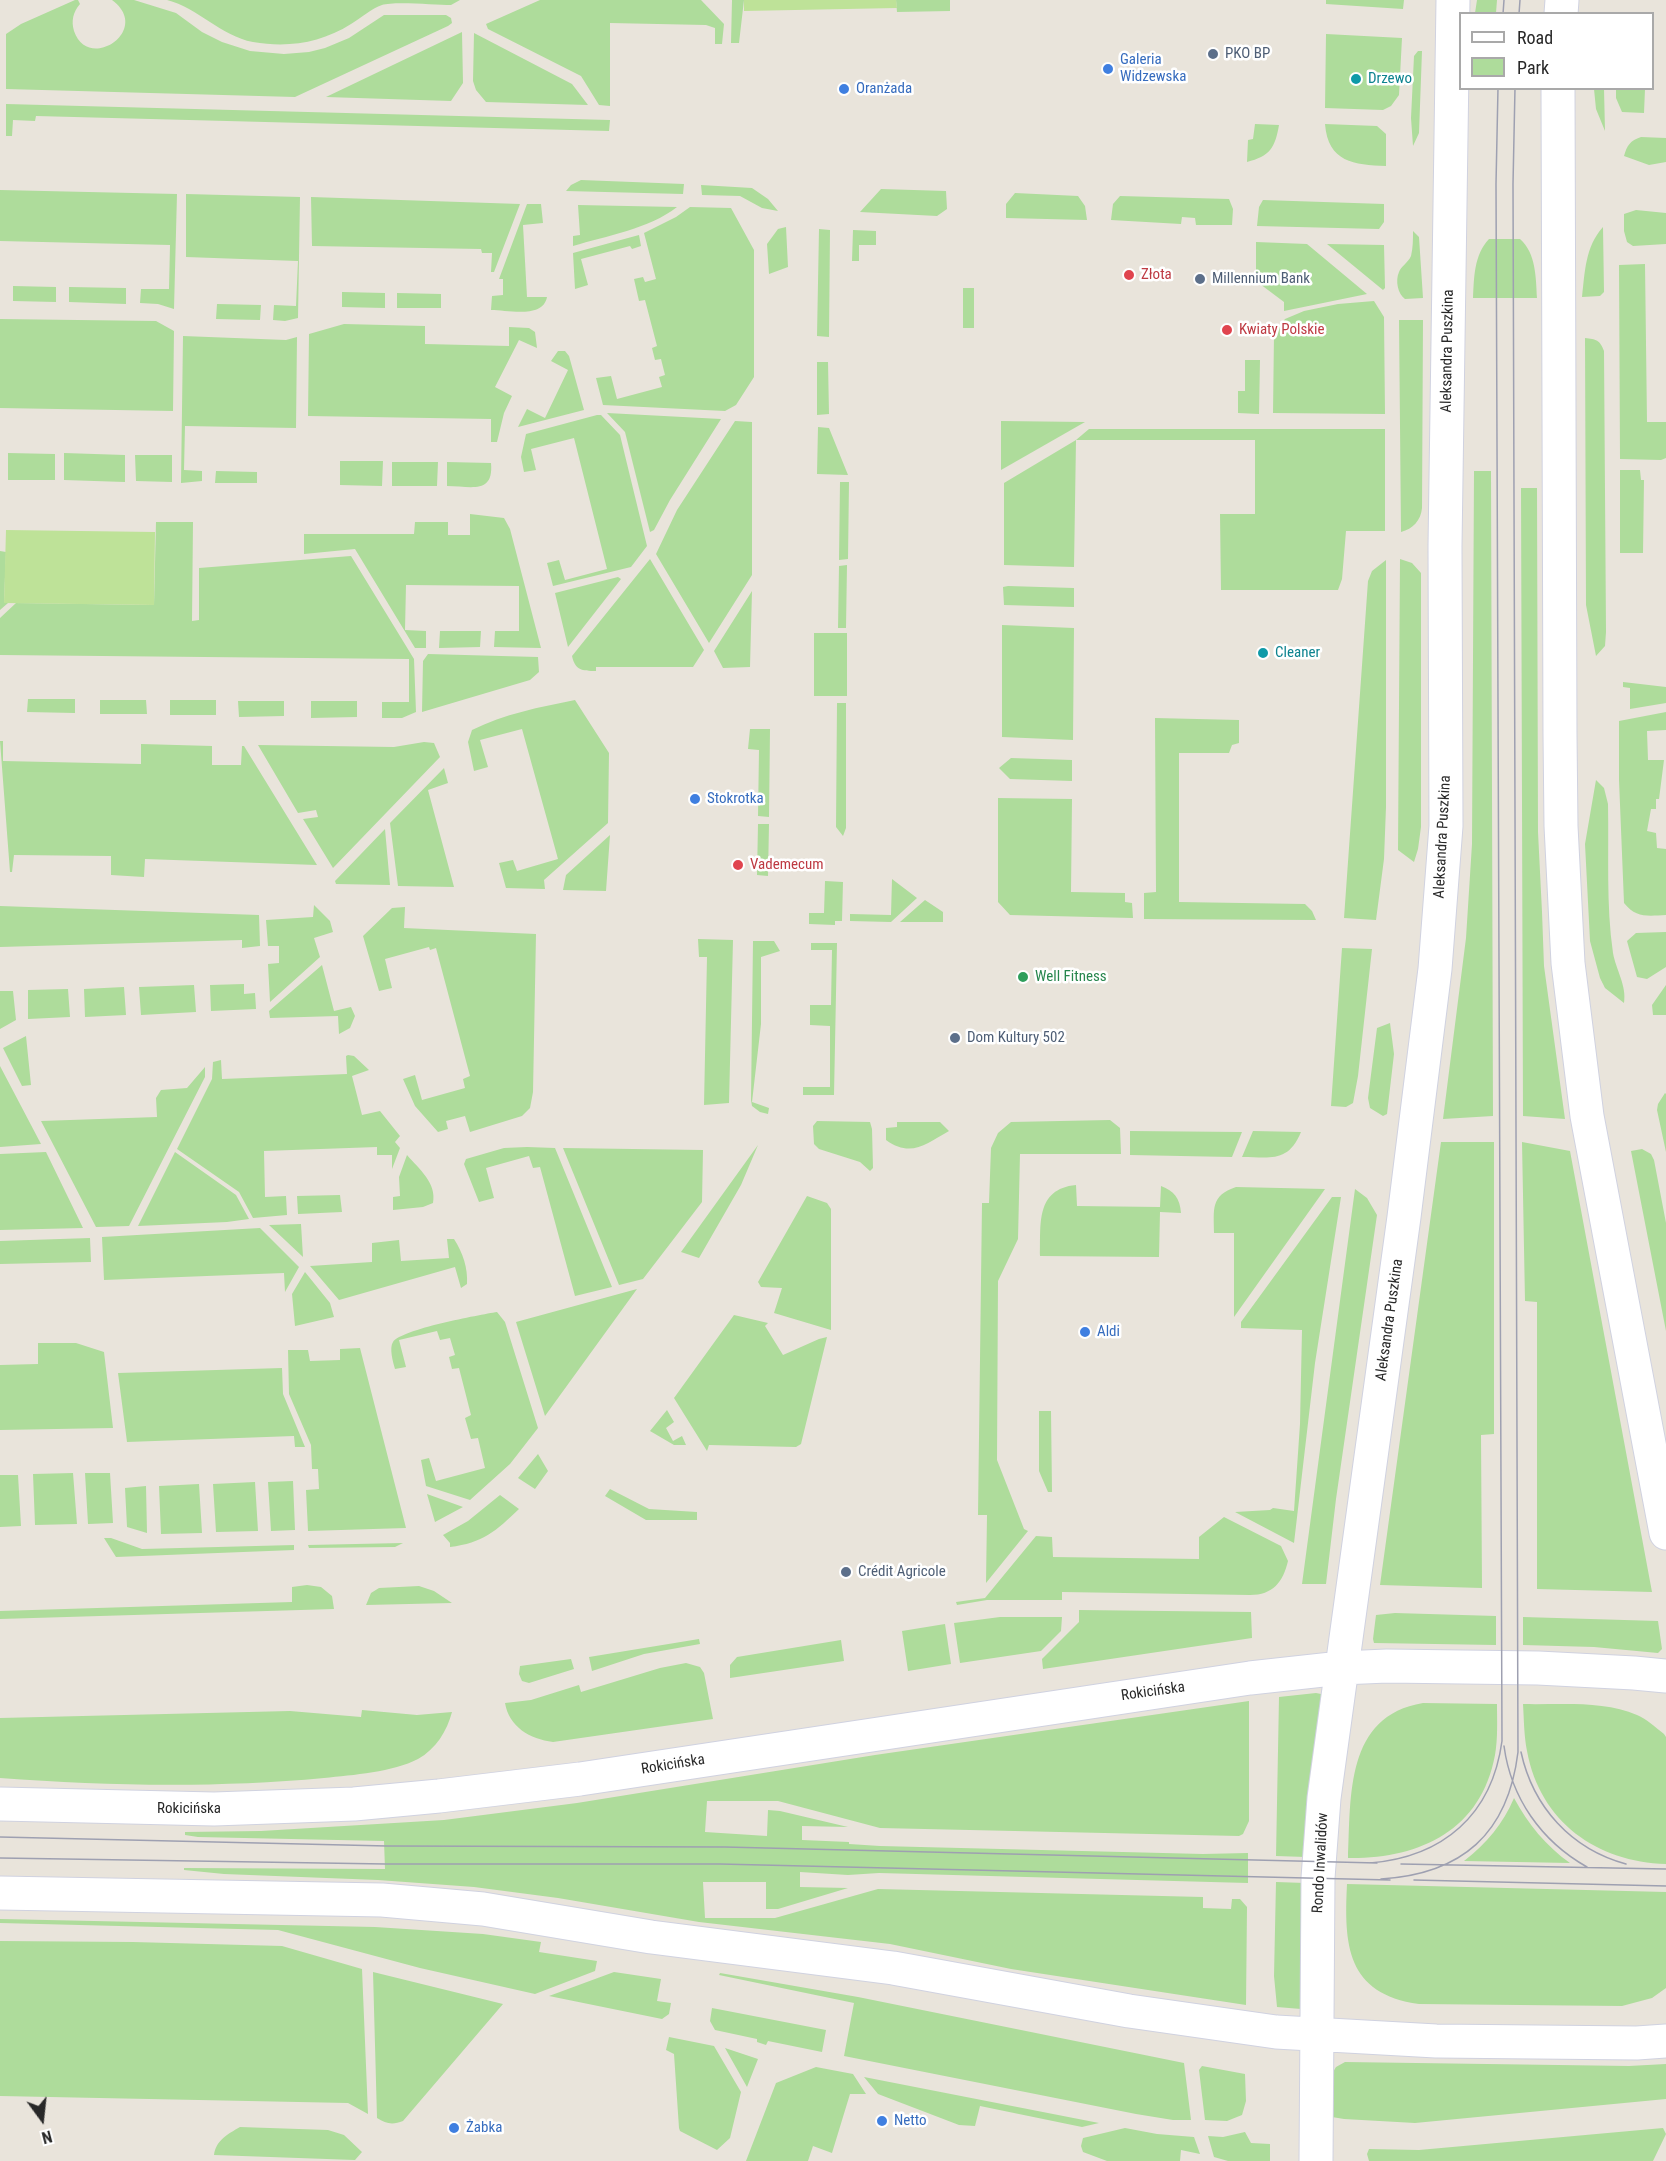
<!DOCTYPE html>
<html>
<head>
<meta charset="utf-8">
<style>
	body { margin:0 }
	#map { position:relative; width:1666px; height:2161px; overflow:hidden; background:#e9e4db; font-family:"Roboto Condensed",sans-serif }
	canvas { display:block }
	.legend { position:absolute; left:1459px; top:12px; width:195px; height:78px; box-sizing:border-box; background:#fff; border:2px solid #a9a9a9; margin:0; padding:8px 10px; list-style:none; font-size:18px; color:#282828 }
	.legend li { display:flex; align-items:center; gap:12px; height:30px }
	.legend b { width:30px; border:2px solid #a9a9a9 }
	.north { position:absolute; left:12px; top:2089px; width:60px; height:60px; -webkit-text-stroke:4px #fff; paint-order:stroke; rotate:165deg; font-size:16px; font-weight:700; line-height:24px; text-align:center; color:#282828 }
	.north::after { content:''; display:block; margin:auto; width:21px; height:27px; background:#282828; clip-path:polygon(50% 0,100% 100%,50% 72%,0 100%) }
</style>
</head>
<body>
<div id="map">
<canvas width="1666" height="2161"></canvas>
<ul class="legend">
<li><b style="height:8px;background:#fff"></b>Road</li>
<li><b style="height:16px;background:#aedc9b"></b>Park</li>
</ul>
<div class="north">N</div>
</div>
<script>
const ctx = document.querySelector('canvas').getContext('2d');
ctx.lineJoin = 'round';
function fillPath(path, color) { ctx.fillStyle = color; ctx.fill(path, 'evenodd'); }
function trace(path, color, width, dash) { ctx.strokeStyle = color; ctx.lineWidth = width; ctx.lineCap = dash ? 'butt' : 'round'; ctx.setLineDash(dash || []); ctx.stroke(path); }
function drawText(font, color, halo, rows, align = 'center') {
  ctx.font = font + ' "Roboto Condensed",sans-serif'; ctx.lineWidth = 5; ctx.setLineDash([]); ctx.textBaseline = 'middle'; ctx.strokeStyle = halo; ctx.fillStyle = color; for (const [text, x, y, turn = 0] of rows) {
    ctx.save(); ctx.translate(x, y); ctx.rotate((+turn || 0) * Math.PI / 180); ctx.textAlign = isNaN(turn) ? turn : align; if (halo) ctx.strokeText(text, 0, 0); ctx.fillText(text, 0, 0); ctx.restore();
  }
}
fillPath(new Path2D(`
	M75,0H78L80,4C73,12 71,21 74,31C88,73 153,30 112,0H134L176,13L202,32L222,42L250,51L284,54L309,52L325,48L349,38L384,15H446L451,18L452,23L448,26L295,97L6,89V34L21,24Z
	M167,0H460L451,5C436,5 394,1 382,5C372,8 360,19 351,24C321,43 288,48 253,42C221,36 198,8 167,0Z
	M540,0H701L724,24L722,44H715V28L706,25L610,23V106L599,105L581,76L488,29L486,24Z
	M732,0H744L739,43H731Z
	M896,0H950V11L897,12Z
	M1326,0H1404L1403,9L1326,4Z
	M1477,0H1497L1496,13H1475Z
	M462,32L463,83L451,101L326,97Z
	M474,33L572,84L588,105L486,102L476,90L473,81Z
	M1326,34L1402,38L1399,95L1391,106L1383,110L1325,108Z
	M1418,51H1422L1419,133L1413,146L1411,118L1414,56Z
	M1594,89H1604L1605,131L1596,109Z
	M1616,89H1645L1644,113L1622,112L1616,98Z
	M6,104L610,120L609,131L36,116L35,121L13,120L12,136H6Z
	M1255,124L1279,125C1275,148 1270,156 1247,162L1248,140L1253,139Z
	M1325,124L1377,126L1386,134V166C1354,165 1328,162 1325,124Z
	M1641,137L1666,138V162L1649,165L1624,156C1627,145 1630,141 1641,137Z
	M581,180L684,184L683,194L566,191L571,185Z
	M701,185L752,188L768,199L778,211L762,208L740,196L702,195Z
	M881,189L946,191L947,209L937,216L860,212Z
	M0,190L177,194L174,309L158,304L140,303L141,289H169L170,245L0,241Z
	M1015,193L1078,196L1085,206L1087,220L1006,218V204Z
	M186,194L300,197L298,318L285,321L273,320L274,305L296,306L298,261L186,257Z
	M1120,196L1229,199L1233,209L1232,225H1196L1195,218L1182,217L1181,224L1111,220L1113,204Z
	M311,197L520,204L494,272H491L492,253H482L481,249L312,246Z
	M1263,200L1384,204V222L1379,229L1257,226L1259,207Z
	M527,204H541L543,223L523,225L527,297H547C543,319 508,310 491,310L492,296L503,295V279H499Z
	M578,205L677,207C649,229 606,236 573,246V236L580,235Z
	M690,207L731,208L754,250V377L736,405L725,411L603,405L596,378L611,376L617,399L662,387L659,377L665,375L661,359L655,360L652,348L657,346L645,300L639,301L634,279L643,277L645,282L656,279L644,233L676,217Z
	M1636,210L1666,213V244L1633,246L1627,242L1624,231V214Z
	M786,227L788,267L769,274L767,244L778,229Z
	M1603,227L1604,292L1600,296L1582,297C1585,272 1585,247 1603,227Z
	M819,229L830,230L829,337L817,336Z
	M853,230L876,231V245H859V261H852Z
	M1413,231L1419,237L1423,298L1405,299C1398,294 1395,281 1399,272C1401,266 1408,263 1411,256C1413,248 1413,239 1413,231Z
	M639,235L641,246L632,249L630,246L581,259L588,285L575,289L573,253Z
	M1489,239H1520C1536,253 1536,278 1537,298H1473C1474,277 1474,255 1489,239Z
	M1256,242L1307,244L1367,294L1284,311V302L1256,281Z
	M1327,244L1384,245L1385,288L1383,290Z
	M1645,264L1647,422H1666V458L1661,460L1620,459L1619,265Z
	M13,286L56,287V302L13,301Z
	M69,287L126,288V304L69,302Z
	M963,288H974V328H963Z
	M342,292L385,293V308L342,307Z
	M397,293L441,294V308H397Z
	M1374,301L1384,317L1385,414L1273,413L1274,334L1285,319L1304,311L1338,304Z
	M217,304L261,305L260,320L216,319Z
	M0,319L156,321L174,331L173,411L0,408Z
	M1399,320H1423L1422,508C1421,520 1413,529 1401,532Z
	M344,324L425,326V344L509,346V327L529,328L535,332L537,348L519,340L495,387L512,396L504,413L497,442H491V419L308,416L309,334Z
	M183,336L286,340L297,337L296,428L185,426L184,470L202,471V481L181,483Z
	M1585,338C1596,339 1600,340 1604,351L1606,632L1605,646L1596,656L1586,605Z
	M558,351H565L569,356L584,410L518,427L527,409L545,418L568,370L551,361Z
	M1245,360H1260L1259,414L1238,413V391H1245Z
	M817,362H828L829,414L817,415Z
	M607,413L721,419L670,500L654,530L650,532L625,432Z
	M597,415H601L620,435L647,546L631,567L553,586L547,563L559,560L565,580L607,569L574,438L531,449L536,470L524,472L521,457L526,434Z
	M735,421L752,422V575L709,643L656,554L677,510Z
	M1001,421L1085,422L1001,470Z
	M818,427L829,428L848,475L817,474Z
	M1089,429H1385V531H1346L1342,579L1338,590H1221L1220,514H1255V440H1076L1074,567L1004,565V483L1076,440Z
	M8,453L55,454V480H8Z
	M64,453L125,455V482L64,480Z
	M135,455H172V482L136,481Z
	M340,461H383L382,486L340,485Z
	M392,462H438L437,486H392Z
	M447,462L491,463C494,495 470,486 447,486Z
	M1620,470H1640L1641,480H1644L1643,553H1620Z
	M216,471L257,472V483H215Z
	M1474,471H1491L1493,1116L1443,1119L1466,938L1472,844Z
	M840,482H849L848,559L839,560Z
	M1521,488H1537L1538,832L1542,912L1544,966L1565,1119L1523,1116Z
	M470,514L504,518L510,529L541,648L494,647L495,631H519V586L406,585L405,630L426,631V648H415L355,549L304,554V534H414L415,522H448V535H470Z
	M156,522H193L192,621L199,620V568L351,556L414,659L416,712L402,718H382V702H409V659L0,655V618L16,603L154,605Z
	M0,551L6,552L4,602L8,603L0,610Z
	M650,559L704,650L693,667H596V671C582,671 575,670 572,656Z
	M1400,559L1412,563L1421,573V827L1418,849L1414,862L1398,850Z
	M1386,560V807L1384,859L1376,920L1344,918L1368,581L1372,571Z
	M847,565L846,628H838L839,566Z
	M618,577L621,579L568,647L555,593Z
	M1008,586L1074,588V607L1004,605L1003,587Z
	M752,591L750,667L723,668L714,651Z
	M1002,625L1074,628L1073,740L1002,737Z
	M440,631H481L480,647L439,648Z
	M814,633H847V696H814Z
	M428,654L538,657L539,672L530,680L422,712L423,661Z
	M1623,682L1666,687V703L1630,709V688L1623,687Z
	M28,699H75V713L27,712Z
	M100,700H146L147,714H100Z
	M170,700H216V715H170Z
	M575,700L609,753L608,823L544,880L545,889L506,888L499,863L513,860L517,871L558,859L522,729L480,740L488,767L474,771L468,742L472,730C504,714 540,707 575,700Z
	M238,701H284V716L239,717Z
	M311,701H357V717L311,718Z
	M837,703H846V828L843,836L836,827Z
	M1666,712V730L1647,731L1648,760H1664L1659,799H1656V809H1651L1647,831L1656,833L1657,848L1666,849V915C1647,916 1636,918 1624,903L1619,780V721Z
	M1155,718L1239,720V743L1232,745L1229,753H1179V902L1305,904L1312,911L1316,920L1144,919V893L1156,892Z
	M750,729H770L769,817L758,816L759,750L748,749Z
	M0,741H3V761L141,764V744L212,746V765H241L242,746H244L317,865L145,859L144,877L111,875V856L14,855L12,872H10Z
	M424,742L434,743L440,757L333,868L303,819L318,817L316,810L298,813L258,745L394,747Z
	M1011,758L1072,760V781L1010,779L999,768Z
	M444,768L448,783L428,790L454,887L398,886L390,823Z
	M1596,780L1604,788L1608,804C1609,854 1606,905 1613,953C1616,970 1627,986 1624,1003L1605,988L1600,978L1590,941L1585,844Z
	M998,798L1072,799L1071,892L1125,893V902L1132,903L1133,918L1010,915L998,902Z
	M758,824H769L768,876L757,875Z
	M385,829L390,885L336,884L335,881Z
	M610,835L606,891L563,890L566,875Z
	M892,879L917,898L891,922L850,921V914L891,915Z
	M825,881L843,882L842,921H835V925L809,924V913H824Z
	M925,900L943,912V922H900Z
	M314,905L330,921L333,932L314,938L320,957L270,1002L268,964L279,963V946H268L266,920L313,917Z
	M0,906L259,915L260,946L242,948V940L0,947Z
	M405,907L404,928L536,934L533,1092L530,1108L522,1116L470,1132L465,1116L446,1121L448,1129L438,1132L415,1106L403,1079L415,1075L422,1100L465,1088L463,1079L470,1076L436,948L430,950L429,947L385,959L392,988L379,991L363,936L392,908Z
	M1666,932V967L1647,979L1637,977L1627,941L1636,933Z
	M698,939L733,940L729,1103L704,1105L707,957H699Z
	M753,941H774L780,951L761,957V1024L752,1102L769,1108L768,1114L760,1112L752,1106L751,1100Z
	M811,943H837L834,1095H803V1087H830V1026L810,1025V1005H831L832,950H811Z
	M1342,948L1372,949L1358,1076L1353,1103L1346,1107L1331,1106Z
	M322,965L334,1011L351,1007L355,1016L350,1028L339,1034L338,1016L270,1018L269,1011Z
	M244,984V994L255,993L256,1009L211,1011L210,985Z
	M194,985L196,1012L141,1015L139,987Z
	M1666,985V1015H1653L1652,1005Z
	M124,987L126,1015L85,1017L84,989Z
	M68,989L70,1017L28,1019V990Z
	M0,991H13L16,1020L0,1029Z
	M1390,1023L1394,1054L1387,1114L1383,1116L1370,1108L1368,1098L1377,1028Z
	M26,1036L31,1085L22,1086L3,1048Z
	M348,1055L354,1056L369,1070L352,1076L362,1115L380,1111L400,1136L395,1142L400,1148L392,1169V1155H377V1147L264,1151L265,1197L286,1196L287,1215L253,1218L239,1192L177,1149L212,1079L213,1062L221,1060L222,1079L347,1074L346,1056Z
	M0,1066L41,1144L0,1147Z
	M205,1067V1077L129,1226L96,1227L41,1121L157,1117L156,1098L161,1090L187,1088Z
	M1665,1093L1666,1094V1152L1657,1110L1658,1104Z
	M1110,1120L1120,1128L1121,1154H1020L1018,1239L998,1281L997,1460L1024,1529L1028,1531L986,1583L987,1515H978L982,1203H989L991,1148L998,1133L1011,1122Z
	M817,1121L870,1122L872,1129L873,1168L870,1171L860,1162L819,1149L814,1144L813,1126Z
	M897,1122H940L949,1131C926,1144 911,1158 886,1140V1128L897,1127Z
	M1130,1131L1242,1132L1232,1157L1130,1155Z
	M1253,1131L1301,1132C1288,1163 1271,1157 1242,1157Z
	M1441,1142H1494V1434L1481,1435L1482,1588L1380,1585Z
	M1522,1142L1570,1151L1652,1592L1537,1589V1302L1525,1301Z
	M758,1145L741,1185L699,1258L681,1252Z
	M527,1147L555,1148L612,1287L575,1296L540,1167L533,1168L529,1156L486,1168L494,1198L479,1202L464,1164L466,1159L504,1148Z
	M563,1148L703,1150L702,1202L643,1279L619,1285Z
	M1642,1149L1651,1154L1654,1160L1666,1223V1331L1631,1151Z
	M46,1152L83,1228L0,1230V1154Z
	M175,1152L236,1195L249,1219L227,1222L138,1226Z
	M407,1155C419,1169 437,1183 433,1203L423,1207L393,1210V1197L400,1196L399,1177Z
	M1076,1185L1077,1206L1160,1207L1161,1186C1174,1191 1180,1198 1181,1213L1160,1212L1159,1257L1040,1256C1041,1225 1035,1189 1076,1185Z
	M1236,1187L1325,1189L1234,1317V1233H1214C1214,1209 1210,1196 1236,1187Z
	M1355,1189L1367,1198L1377,1215L1336,1499L1326,1584H1302Z
	M340,1195L342,1212L298,1214L297,1196Z
	M807,1196L827,1203L831,1209V1330L774,1313L782,1288L761,1287L758,1282Z
	M1332,1197H1341L1315,1363L1294,1543L1235,1512L1270,1510L1273,1508L1294,1511L1300,1424L1302,1330L1241,1328V1322Z
	M301,1224L303,1257L269,1225Z
	M260,1228L299,1267L285,1292L284,1273L104,1280L102,1237Z
	M90,1238L91,1262L0,1264V1241Z
	M447,1239H454C463,1253 468,1268 467,1284L461,1288L455,1267L339,1300L310,1266L372,1262V1243L399,1240L401,1261L449,1258Z
	M305,1272L330,1303L334,1317L295,1326L292,1294Z
	M637,1289L545,1416L516,1322Z
	M497,1312L505,1322L538,1428L510,1464L470,1500L426,1486L421,1460L429,1458L436,1481L485,1468L478,1438L471,1439L465,1418L471,1415L459,1368L452,1369L449,1357L455,1355L450,1338L440,1340L437,1331L399,1340L406,1367L395,1369C393,1362 389,1348 393,1342C402,1329 479,1315 497,1312Z
	M734,1315L768,1323L765,1326L783,1355L819,1339L827,1337L801,1444L796,1447L709,1445L707,1451L674,1398Z
	M38,1343H76L104,1352L113,1428L0,1430V1365L38,1364Z
	M360,1348L406,1528L308,1531L306,1490L319,1489L318,1469H312L311,1445L289,1394L288,1350H308L310,1361L340,1360V1349Z
	M282,1368L283,1394L305,1447H295L294,1436L127,1442L118,1373Z
	M667,1410L674,1422L666,1428L673,1441L682,1436L686,1445H674L650,1431Z
	M1039,1411H1051L1052,1492H1048L1039,1471Z
	M538,1454L548,1471L535,1489L518,1478Z
	M73,1473L77,1524L35,1525L33,1474Z
	M85,1473H110L113,1523L88,1524Z
	M0,1475H18L21,1526L0,1527Z
	M293,1481L295,1530L271,1531L268,1482Z
	M255,1482L258,1531L216,1532L213,1484Z
	M199,1484L202,1533L161,1534L159,1486Z
	M146,1486L147,1533L127,1527L125,1488Z
	M610,1489L649,1509L697,1512V1520H646L605,1496Z
	M427,1494L463,1507L435,1522Z
	M500,1495L519,1509C496,1531 483,1543 450,1547V1543L443,1535L468,1521Z
	M1224,1517L1281,1546L1288,1561C1283,1582 1273,1595 1250,1595L1062,1592V1600H987L957,1605L956,1602L985,1598L1036,1536L1052,1537L1053,1557L1199,1559V1537Z
	M104,1538H111L142,1549L294,1545V1550L116,1557Z
	M403,1543L395,1547L309,1548L308,1545Z
	M307,1585L321,1587L332,1596L334,1609L0,1619V1611L292,1602V1587Z
	M419,1586L434,1591L452,1603L366,1605L371,1593L379,1588Z
	M1079,1610L1251,1612L1252,1638L1043,1669L1042,1659L1079,1622Z
	M1395,1613L1496,1616V1645L1374,1643L1373,1639L1376,1615Z
	M1000,1617H1062L1061,1631L1041,1651L960,1663L954,1623Z
	M1523,1617L1658,1621L1662,1649L1658,1653L1594,1647L1523,1645Z
	M945,1624L951,1664L908,1671L902,1631Z
	M699,1639L700,1644L644,1654L592,1671L589,1657Z
	M841,1640L844,1661L730,1678V1665L737,1657Z
	M571,1659L574,1669L529,1683L522,1681L519,1674L520,1666Z
	M686,1663L700,1667L704,1673L713,1719L553,1742C530,1739 509,1727 505,1703L531,1700L579,1685L581,1692L660,1668Z
	M1316,1693L1321,1694L1322,1697L1306,1857L1276,1856L1279,1697Z
	M1249,1701V1821L1243,1834L1239,1836L880,1828L778,1801H707L705,1832L767,1836L768,1810L780,1811L848,1827L802,1826V1840L849,1842V1844L880,1846L1203,1854L1248,1853V1883L879,1873L848,1875L800,1872V1887L848,1888L778,1909H766V1882H703L705,1918H775L878,1889L1203,1897V1908L1231,1909L1232,1899H1240L1247,1907L1246,2005L1011,1969L890,1944L699,1922L558,1898L474,1887L378,1880L224,1874L184,1870V1868L385,1869L384,1841L198,1837L185,1835V1832L261,1831L444,1820L577,1803L875,1755Z
	M1423,1703L1497,1704C1497,1721 1498,1738 1495,1755C1481,1831 1419,1859 1348,1858C1351,1796 1345,1716 1423,1703Z
	M1523,1704C1560,1705 1603,1700 1637,1715C1647,1719 1655,1727 1664,1734L1666,1737V1864C1597,1862 1540,1822 1527,1751C1524,1736 1524,1720 1523,1704Z
	M362,1710L417,1715L452,1712C447,1731 436,1749 418,1759C393,1772 353,1775 324,1778C217,1788 107,1786 0,1778V1718L290,1711L361,1717Z
	M1514,1798C1528,1824 1546,1846 1570,1863L1464,1861C1487,1843 1503,1824 1514,1798Z
	M1276,1882L1305,1883L1301,2009L1277,2007L1274,1976Z
	M1347,1884L1666,1892V1988L1652,1998L1622,2006L1419,2004C1346,1994 1344,1944 1347,1884Z
	M0,1919L375,1927L483,1934L541,1942L539,1952L597,1961L595,1971L535,1994L420,1968L278,1930L0,1923Z
	M0,1941L133,1942L282,1946L362,1969L368,2114L348,2103L0,2096Z
	M373,1972L503,2004L403,2121C393,2125 386,2124 377,2118Z
	M614,1972L661,1979L657,2001L671,2003L669,2014L662,2019L549,1996Z
	M720,1973L858,1997L1184,2063L1191,2120H1173L1136,2114L844,2056L854,2003L719,1975Z
	M712,2008L826,2030L822,2052L768,2041L766,2045L757,2042V2039L715,2030L710,2021Z
	M669,2037L714,2046L741,2092L730,2138L717,2150L680,2131L679,2128L674,2054L666,2050Z
	M725,2048L758,2059L747,2087Z
	M1345,2062L1629,2066L1666,2064V2099L1415,2123L1344,2119L1332,2117L1333,2072L1336,2067Z
	M1202,2066L1245,2074L1246,2101L1242,2115L1227,2121L1205,2120L1199,2070Z
	M816,2067L853,2074L866,2094H850L832,2153L813,2146L808,2161H746L776,2083Z
	M864,2077L1099,2123L1082,2127L980,2106L975,2126L959,2125L878,2094Z
	M240,2127L328,2130L344,2135L362,2152L355,2160L214,2155C216,2140 228,2134 240,2127Z
	M1125,2128L1157,2134L1194,2137L1200,2154L1181,2150L1180,2161H1107L1083,2152L1081,2146L1083,2138Z
	M1663,2128L1666,2134L1653,2161H1369L1367,2154L1369,2149L1419,2150Z
	M1245,2132L1251,2143L1270,2144V2161H1228L1214,2157L1208,2136L1223,2137Z`), '#aedc9b');
fillPath(new Path2D(`
	M744,0H896L897,8L744,11Z
	M6,530L155,532L154,605L4,603Z`), '#bee298');
const secondary = new Path2D(`
	M1561,14L1562,0
	M1558,88L1560,734L1561,826L1568,963L1587,1116L1666,1533
	M0,1804L214,1809L354,1804L439,1796L580,1779L1250,1678L1341,1668L1387,1666L1538,1668L1634,1673L1666,1676
	M0,1893L382,1900L483,1909L651,1937L893,1968L1129,2011L1276,2032L1436,2041L1637,2043L1666,2041
	M1316,2161L1318,1878L1324,1798L1404,1217L1435,969L1446,826L1445,546L1453,0`);
trace(secondary, '#d0d2e0', 35);
trace(secondary, '#fff', 33);
trace(new Path2D(`
	M1503,14L1504,0
	M1519,14L1520,0
	M1504,1746C1511,1798 1541,1841 1587,1867
	M1521,1752C1533,1807 1571,1849 1626,1864
	M0,1837L387,1846L725,1847L1377,1863
	M0,1858L386,1864H720L1390,1880
	M1370,1863C1443,1857 1492,1815 1502,1741L1496,184L1498,88
	M1401,1864L1666,1869
	M1381,1879C1462,1874 1508,1834 1518,1752L1513,184L1515,88
	M1414,1880L1666,1886`), '#9ea0b1', 1.5);
for (const [x, y, r, color] of [
	[1213,54,6,"#5c6f8a"],
	[1108,69,6,"#3f7fe0"],
	[1356,79,6,"#0f9aa8"],
	[844,89,6,"#3f7fe0"],
	[1129,275,6,"#e0444e"],
	[1200,279,6,"#5c6f8a"],
	[1227,330,6,"#e0444e"],
	[1263,653,6,"#0f9aa8"],
	[695,799,6,"#3f7fe0"],
	[738,865,6,"#e0444e"],
	[1023,977,6,"#2e9e5b"],
	[955,1038,6,"#5c6f8a"],
	[1085,1332,6,"#3f7fe0"],
	[846,1572,6,"#5c6f8a"],
	[882,2121,6,"#3f7fe0"],
	[454,2128,6,"#3f7fe0"]
]) { const dot = new Path2D(); dot.arc(x, y, r, 0, 2 * Math.PI); ctx.fillStyle = color; ctx.fill(dot); trace(dot, '#fff', 2); }
drawText('15px', '#4e5e75', '#fff', [
	["PKO BP",1225,54],
	["Millennium Bank",1212,279],
	["Dom Kultury 502",967,1038],
	["Crédit Agricole",858,1572]
], 'left');
drawText('15px', '#366cbe', '#fff', [
	["Galeria",1120,60],
	["Widzewska",1120,77],
	["Oranżada",856,89],
	["Stokrotka",707,799],
	["Aldi",1097,1332],
	["Netto",894,2121],
	["Żabka",466,2128]
], 'left');
drawText('15px', '#0d838f', '#fff', [
	["Drzewo",1368,79],
	["Cleaner",1275,653]
], 'left');
drawText('15px', '#be3a42', '#fff', [
	["Złota",1141,275],
	["Kwiaty Polskie",1239,330],
	["Vademecum",750,865]
], 'left');
drawText('15px', '#282828', '#fff', [
	["Aleksandra Puszkina",1448,351,-89],
	["Aleksandra Puszkina",1443,837,-87],
	["Aleksandra Puszkina",1390,1320,-82],
	["Rokicińska",1153,1692,-8],
	["Rokicińska",673,1765,-9],
	["Rokicińska",189,1809],
	["Rondo Inwalidów",1321,1863,-87]
]);
drawText('15px', '#27864d', '#fff', [
	["Well Fitness",1035,977]
], 'left');
</script>
</body>
</html>
